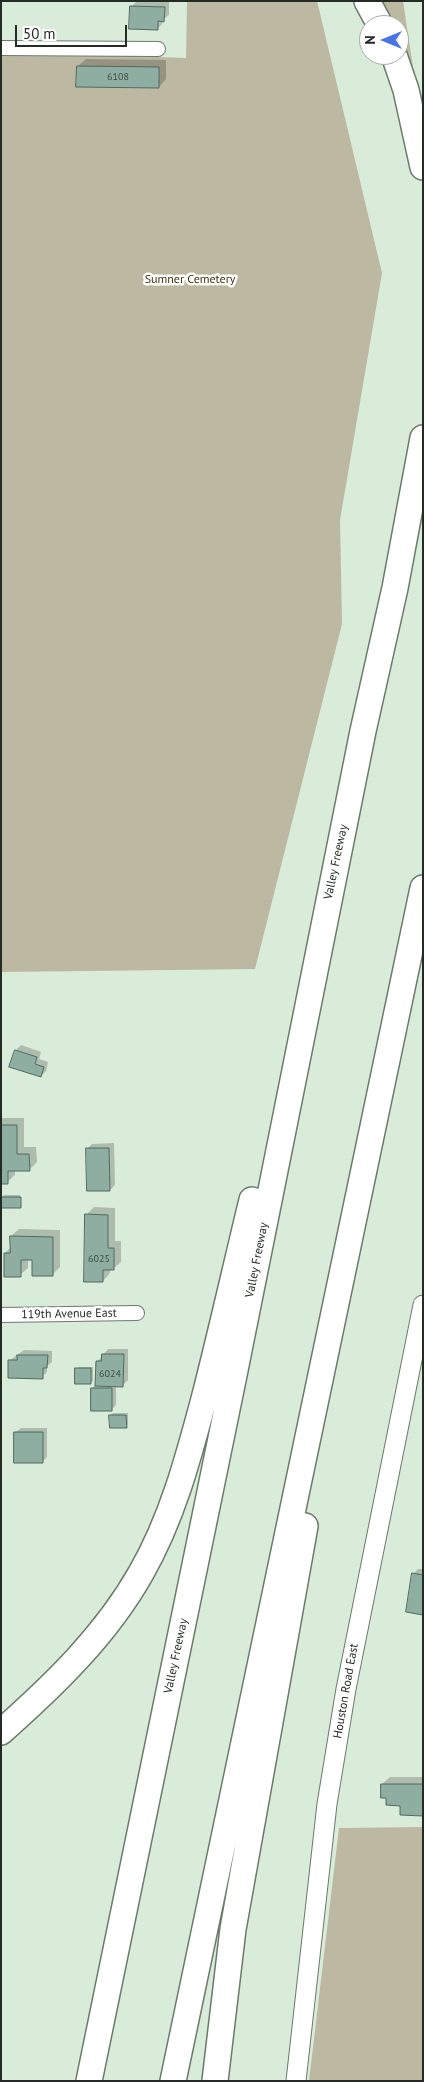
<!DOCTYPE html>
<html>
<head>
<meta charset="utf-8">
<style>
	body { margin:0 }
	#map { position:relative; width:424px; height:2082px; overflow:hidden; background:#d9ebd9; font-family:"PT Sans",sans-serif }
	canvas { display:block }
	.frame { position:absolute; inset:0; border:2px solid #242b24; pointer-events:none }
	.north { position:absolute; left:359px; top:15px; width:50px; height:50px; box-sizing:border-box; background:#fff; border:1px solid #a7aaa7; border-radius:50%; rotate:270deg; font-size:14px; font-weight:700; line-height:20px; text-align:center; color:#242b24 }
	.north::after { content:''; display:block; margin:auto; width:18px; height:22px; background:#4874e6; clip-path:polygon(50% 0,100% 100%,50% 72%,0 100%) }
	.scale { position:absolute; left:15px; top:25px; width:112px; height:22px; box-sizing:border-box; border:2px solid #242b24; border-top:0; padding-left:6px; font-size:15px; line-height:18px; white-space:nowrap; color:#242b24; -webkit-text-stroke:4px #fff; paint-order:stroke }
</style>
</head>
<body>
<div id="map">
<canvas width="424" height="2082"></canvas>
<div class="frame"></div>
<div class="north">N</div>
<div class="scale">50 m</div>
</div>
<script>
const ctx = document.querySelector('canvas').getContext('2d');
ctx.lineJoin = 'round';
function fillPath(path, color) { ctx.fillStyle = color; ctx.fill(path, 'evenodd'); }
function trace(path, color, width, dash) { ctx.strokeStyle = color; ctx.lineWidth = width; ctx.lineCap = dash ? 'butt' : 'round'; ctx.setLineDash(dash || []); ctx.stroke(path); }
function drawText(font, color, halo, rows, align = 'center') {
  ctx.font = font + ' "PT Sans",sans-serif'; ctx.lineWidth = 5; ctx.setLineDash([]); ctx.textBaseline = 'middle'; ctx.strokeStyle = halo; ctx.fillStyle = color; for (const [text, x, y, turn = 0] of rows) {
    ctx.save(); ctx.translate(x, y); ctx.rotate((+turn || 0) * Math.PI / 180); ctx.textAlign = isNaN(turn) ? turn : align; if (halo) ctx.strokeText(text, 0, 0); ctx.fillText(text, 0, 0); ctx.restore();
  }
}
fillPath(new Path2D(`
	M187,1H317L382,273L340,520L342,624L255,969L1,972V51L186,58Z
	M381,1H403L414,74L399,40V25H392Z
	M423,1827V2081H309L339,1828Z`), '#bdb8a2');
fillPath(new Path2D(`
	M169,1V15L162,20V24L157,29L131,7L136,2Z
	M86,59L166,60V79L159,87L78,66Z
	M21,1045L41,1052L39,1059L48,1062L46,1071L41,1076L11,1066L16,1050Z
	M1,1118H24V1147H36L37,1162L29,1170H15V1175L7,1182H1Z
	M114,1143L115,1185L110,1190L87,1149L92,1144Z
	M4,1195H20L21,1206H2V1197Z
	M94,1207L115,1208V1241H121V1262L113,1269H110V1273L103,1281L86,1215Z
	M19,1229L60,1230V1267L52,1275L34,1259H28V1268L20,1275L5,1253L11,1247V1236Z
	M108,1349H128V1380L123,1385H116V1405L111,1410L92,1389L96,1384L97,1362Z
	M24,1350L52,1351V1362L47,1366V1372L42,1377L10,1360Z
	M79,1367H93V1381L90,1383L77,1369Z
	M113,1413H128V1424L126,1427L111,1415Z
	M21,1428H47V1457L42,1462L16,1432Z
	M418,1569H423V1613L413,1574Z
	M390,1777H423V1814L387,1796L382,1784Z`), '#0003');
const building = new Path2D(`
	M130,6L165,7L164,22L158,21V30L129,29Z
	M77,66L159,67V88L76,87Z
	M15,1050L37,1057L35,1064L44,1067L41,1077L9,1067Z
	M1,1125H17V1154H29L30,1171H8V1184H1Z
	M86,1148H109L110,1191H87Z
	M1,1197H21V1208H1Z
	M85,1214L108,1215V1248H114V1270H103V1282H84Z
	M10,1236L53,1237V1276H32V1260H21V1277H4V1253H10Z
	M102,1354H124L123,1387L95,1386L96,1361H101Z
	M17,1355H48L47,1368H43V1379L8,1378V1360H17Z
	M75,1368H91V1384H75Z
	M91,1388H112V1411H91Z
	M109,1415H126L127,1428H110Z
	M14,1432H43V1463H14Z
	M412,1573L423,1575V1615L406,1612Z
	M381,1784H423V1816L400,1815V1806L386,1805V1798H381Z`);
fillPath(building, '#8daea1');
trace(building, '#536960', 1);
const street = new Path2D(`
	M1,48L158,49
	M1,1315L137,1313`);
const secondary = new Path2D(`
	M296,2081L327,1804L346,1689L423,1305`);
const highway = new Path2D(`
	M367,1L380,25
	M394,55L406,90L423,167
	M1,1732C54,1685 106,1635 141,1573C172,1519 188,1459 204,1399C221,1333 236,1266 252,1200
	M89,2081L234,1375L363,731L395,588L423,438
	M173,2081L423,888
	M215,2081L233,1929L305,1526`);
trace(street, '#6b7b6b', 16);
trace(secondary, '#6b7b6b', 21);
trace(highway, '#6b7b6b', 28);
trace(street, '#fff', 14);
trace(secondary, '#fff', 19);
trace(highway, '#fff', 25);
drawText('10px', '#3e4c43', null, [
	["6108",118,77],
	["6025",99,1259],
	["6024",110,1374]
]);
drawText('12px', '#3b330b', '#fff', [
	["Sumner Cemetery",190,280]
]);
drawText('12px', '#242b24', '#fff', [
	["Valley Freeway",336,862,-78],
	["Valley Freeway",257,1260,-79],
	["119th Avenue East",69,1314,-1],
	["Valley Freeway",176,1656,-78],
	["Houston Road East",346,1691,-80]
]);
</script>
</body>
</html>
